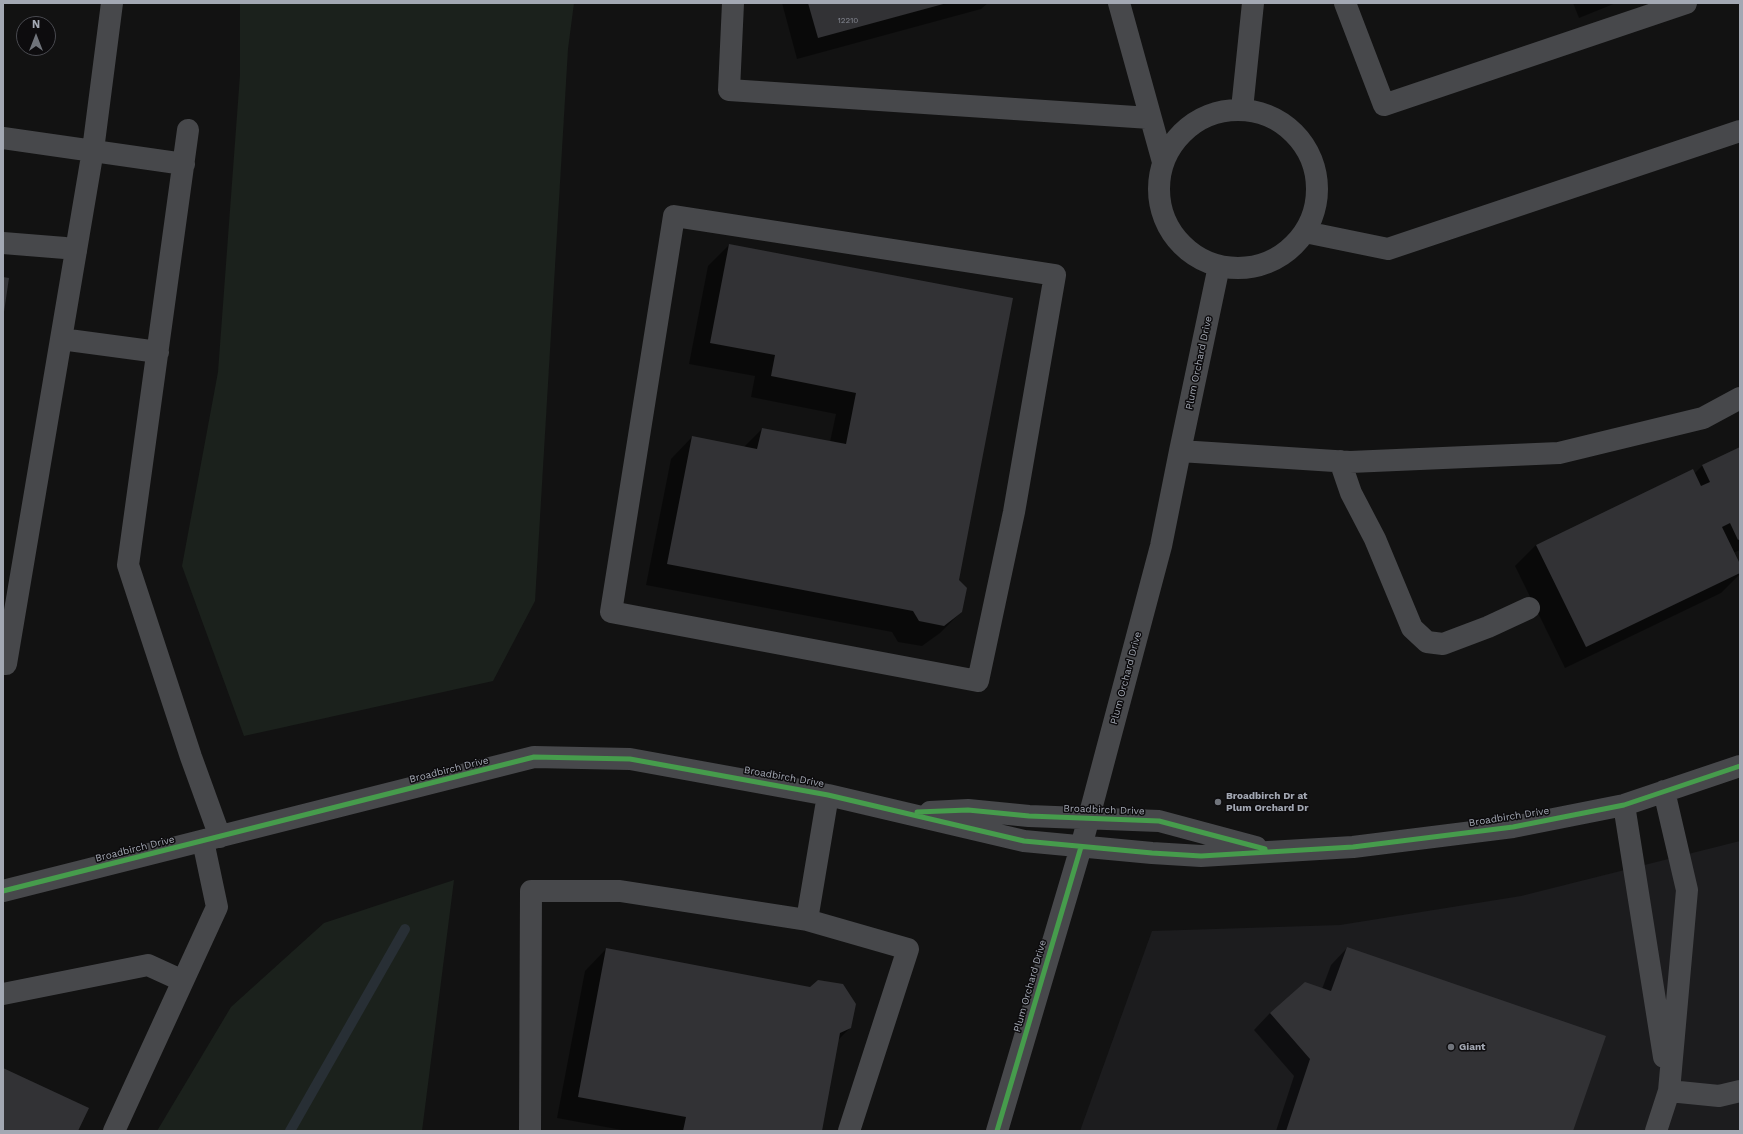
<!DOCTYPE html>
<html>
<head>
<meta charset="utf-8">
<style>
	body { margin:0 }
	#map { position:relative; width:1743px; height:1134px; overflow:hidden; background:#121212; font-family:"Work Sans",sans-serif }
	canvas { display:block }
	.frame { position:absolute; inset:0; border:4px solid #a3a8b3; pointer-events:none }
	.north { position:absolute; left:16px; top:16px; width:40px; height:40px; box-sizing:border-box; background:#0d0c0e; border:1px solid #494a50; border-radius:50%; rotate:0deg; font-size:11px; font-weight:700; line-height:16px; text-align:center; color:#a3a8b3 }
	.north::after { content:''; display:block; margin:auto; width:14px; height:18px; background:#70747b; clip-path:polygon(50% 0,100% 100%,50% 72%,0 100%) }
</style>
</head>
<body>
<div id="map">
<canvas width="1743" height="1134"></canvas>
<div class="frame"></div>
<div class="north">N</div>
</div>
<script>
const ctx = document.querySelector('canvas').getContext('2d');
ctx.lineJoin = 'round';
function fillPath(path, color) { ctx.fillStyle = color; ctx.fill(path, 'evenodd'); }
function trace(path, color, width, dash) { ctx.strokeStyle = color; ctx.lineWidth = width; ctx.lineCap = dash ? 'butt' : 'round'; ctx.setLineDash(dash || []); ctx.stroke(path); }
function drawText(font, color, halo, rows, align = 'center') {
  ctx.font = font + ' "Work Sans",sans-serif'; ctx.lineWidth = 3; ctx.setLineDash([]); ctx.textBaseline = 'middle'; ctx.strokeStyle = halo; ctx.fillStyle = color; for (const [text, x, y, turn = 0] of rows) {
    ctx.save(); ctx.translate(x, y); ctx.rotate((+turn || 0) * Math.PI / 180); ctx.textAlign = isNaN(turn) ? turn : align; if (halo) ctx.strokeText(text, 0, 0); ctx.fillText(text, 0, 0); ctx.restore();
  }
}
fillPath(new Path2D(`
	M1740,841V1131H1080L1152,931L1340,925L1521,896Z`), '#1c1c1e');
fillPath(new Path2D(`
	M240,3H574L568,49L535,601L493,681L244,736L182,566L218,372L240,75Z
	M454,880L422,1131H157L231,1007L324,923Z`), '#1b211c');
fillPath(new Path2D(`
	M782,3H988L981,9L797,59Z
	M1573,3H1616L1579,18Z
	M729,245L1012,299L958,580L961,612L940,633L922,646L898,642L892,632L646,585L671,459L692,437L744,447L762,429L830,442L836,414L751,397L755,376L689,364L708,266Z
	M1740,448V550L1733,553L1740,567V574L1721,593L1565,668L1515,566L1536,545L1694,474L1702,466Z
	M1347,948L1572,1131H1276L1294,1076L1254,1030L1270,1013L1322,989L1331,965Z
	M606,949L850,1028L838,1040L821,1131H627L557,1118L585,971Z`), '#0007');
trace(new Path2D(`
	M290,1131L405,929`), '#282f35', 10);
fillPath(new Path2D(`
	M808,3H947L818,38Z
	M729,244L1013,298L959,580L967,588L962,612L944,626L919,621L913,611L667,564L692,436L757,449L762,428L846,444L856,393L771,376L775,355L710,343Z
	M3,277L9,278L4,312H3Z
	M1740,447V539L1738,540L1730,523L1722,527L1740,564V573L1586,647L1536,545L1693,469L1701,486L1710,482L1702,465Z
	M1347,947L1606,1036L1573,1131H1286L1310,1059L1270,1013L1305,982L1331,991Z
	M606,948L810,987L818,980L843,984L856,1004L851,1028L840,1033L822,1131H683L686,1117L578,1097Z
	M3,1068L89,1108L78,1131H3Z`), '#323235');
trace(new Path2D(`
	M733,3L729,90L1150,118
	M1119,3L1163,162
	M1345,3L1384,105L1686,3
	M1242,109L1253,3
	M1159 189a79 79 0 1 1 158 0a79 79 0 1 1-158 0Z
	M188,130L128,565L191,757L220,837
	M3,138L184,164
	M674,216L1055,275L1014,512L978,681L611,612Z
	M1305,232L1388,249L1740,131
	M3,243L65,248L76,251
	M61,339L158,352
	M1180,451L1350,462L1559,453L1703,418L1740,398
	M1340,461L1351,493L1375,539L1412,628L1427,642L1443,644L1488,627L1529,608
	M3,664H6L93,150L112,3
	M1624,805L1664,1057
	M930,812L968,810L1029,816L1159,821L1256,847
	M3,891L534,757L630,759L828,795L1024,841L1152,853L1201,856L1353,847L1513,827L1624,805L1740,766
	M807,920L908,949L849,1131
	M3,994L148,965L183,981
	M1669,1091L1719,1096L1740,1091
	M114,1131L217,907L203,841
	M530,1131L531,891H620L807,920L828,795
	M997,1131L1081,847L1161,546L1180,451L1219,266
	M1656,1131L1669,1091L1687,890L1664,791`), '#47484b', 22);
trace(new Path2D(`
	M917,812L968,810L1029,816L1159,821L1265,849
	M3,891L534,757L630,759L828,795L1024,841L1152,853L1201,856L1353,847L1513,827L1624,805L1740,766
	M997,1131L1081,847`), '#469c4c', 5);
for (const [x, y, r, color] of [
	[1218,802,4,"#70747b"],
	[1451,1047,4,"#70747b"]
]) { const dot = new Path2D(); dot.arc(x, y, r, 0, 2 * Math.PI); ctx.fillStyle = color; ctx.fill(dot); trace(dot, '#0d0c0e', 1.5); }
drawText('8px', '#878a94', null, [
	["12210",848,21]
]);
drawText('10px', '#a3a8b3', '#0d0c0e', [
	["Plum Orchard Drive",1199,363,-78],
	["Plum Orchard Drive",1126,678,-75],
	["Broadbirch Drive",449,770,-14],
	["Broadbirch Drive",784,777,10],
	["Broadbirch Drive",1104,810,2],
	["Broadbirch Drive",1509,817,-9],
	["Broadbirch Drive",135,849,-14],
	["Plum Orchard Drive",1030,986,-74]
]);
drawText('bold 10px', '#a3a8b3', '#0d0c0e', [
	["Broadbirch Dr at",1226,796],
	["Plum Orchard Dr",1226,808],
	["Giant",1459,1047]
], 'left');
</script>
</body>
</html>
